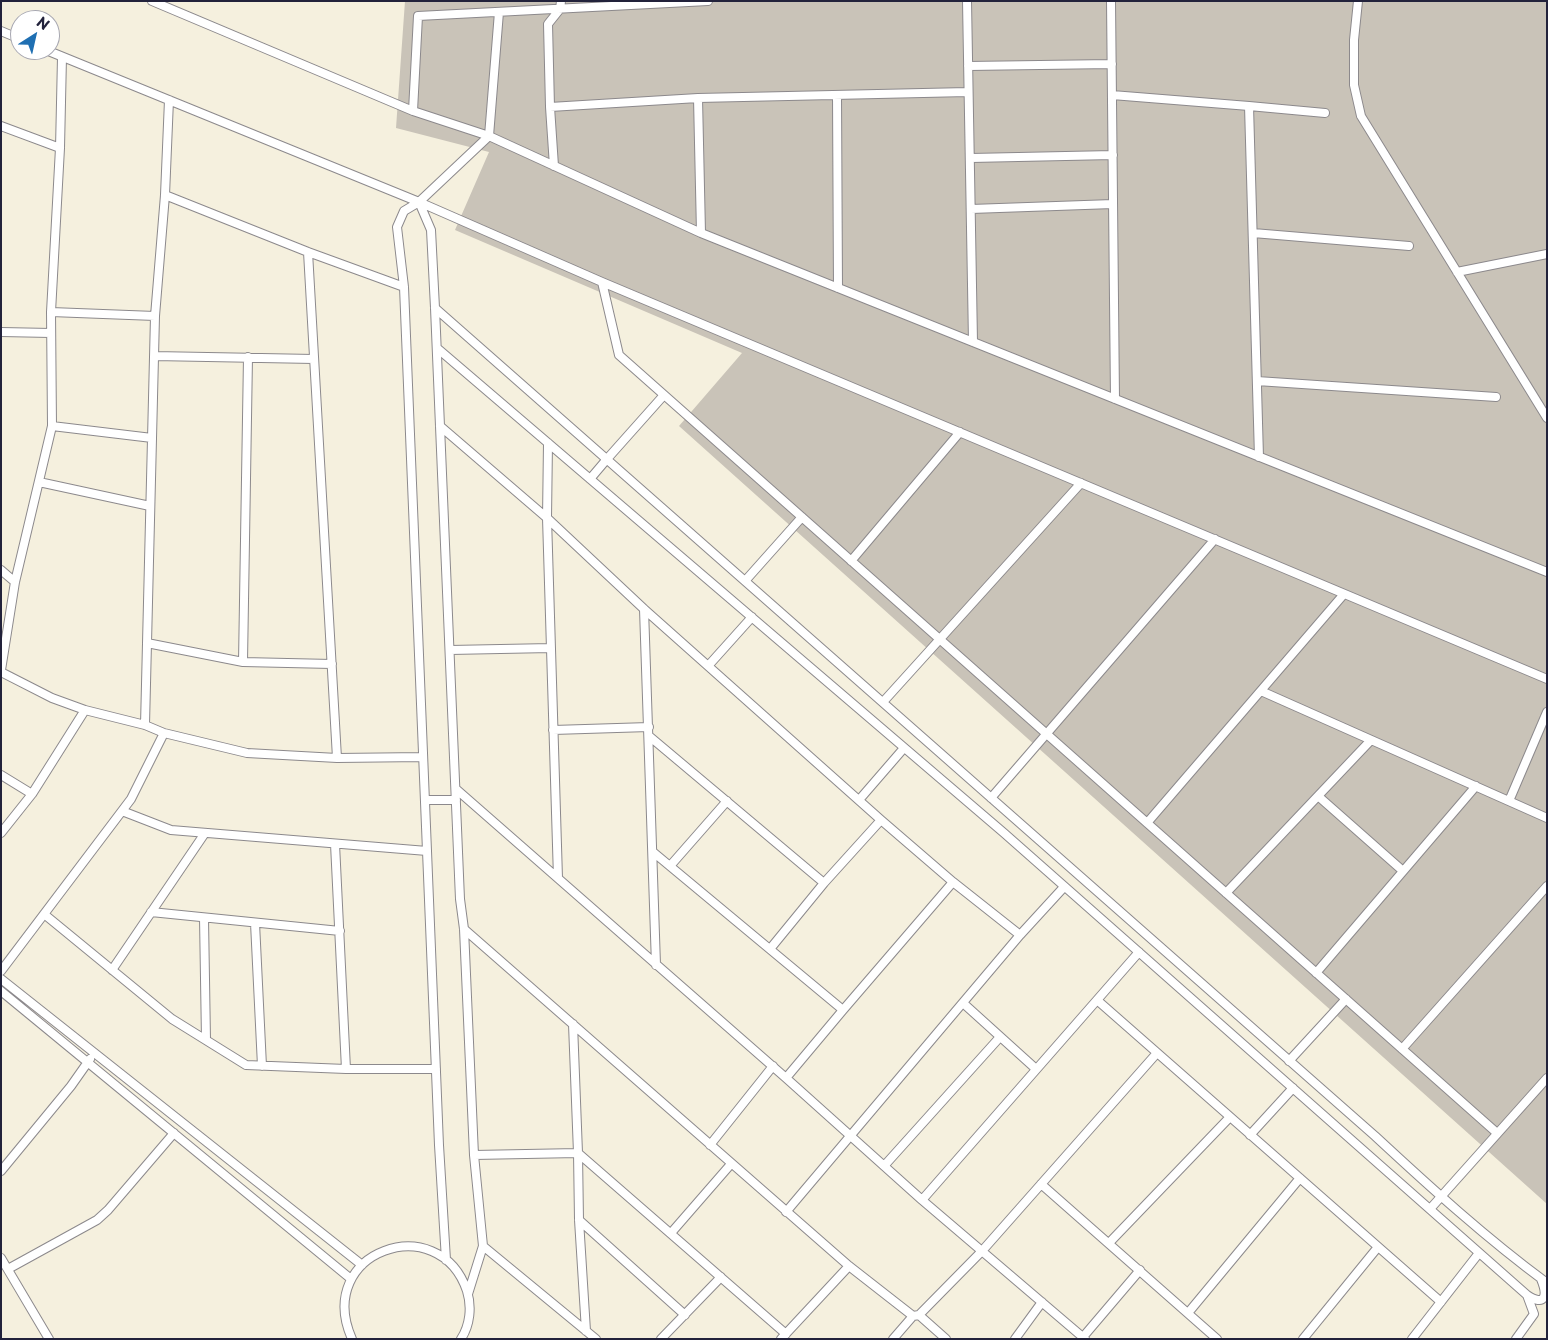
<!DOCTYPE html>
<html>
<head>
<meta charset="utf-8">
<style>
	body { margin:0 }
	#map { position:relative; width:1548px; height:1340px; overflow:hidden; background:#f5f0de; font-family:"Playpen Sans",sans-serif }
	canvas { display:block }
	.frame { position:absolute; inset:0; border:2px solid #22223b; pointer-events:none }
	.north { position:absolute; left:10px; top:10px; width:50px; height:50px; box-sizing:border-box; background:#fff; border:1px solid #a7a7b1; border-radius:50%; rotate:35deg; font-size:14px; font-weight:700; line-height:20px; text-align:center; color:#22223b }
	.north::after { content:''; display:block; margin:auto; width:18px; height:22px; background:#1f6fb2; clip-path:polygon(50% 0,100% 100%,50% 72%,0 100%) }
</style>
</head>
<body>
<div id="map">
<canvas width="1548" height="1340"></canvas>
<div class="frame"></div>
<div class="north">N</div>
</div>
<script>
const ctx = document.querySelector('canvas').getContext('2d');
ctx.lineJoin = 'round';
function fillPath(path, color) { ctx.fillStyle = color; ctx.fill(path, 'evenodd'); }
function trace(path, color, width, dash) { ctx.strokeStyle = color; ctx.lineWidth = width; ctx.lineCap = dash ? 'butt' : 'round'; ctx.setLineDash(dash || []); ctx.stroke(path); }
fillPath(new Path2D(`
	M405,1H1547V1204L679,426L742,353L455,230L489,152L396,128Z`), '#c9c3b8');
const minor = new Path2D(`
	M152,1L413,111L489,136L701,233L1547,572
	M967,1L973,342
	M1111,1L1115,399
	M1358,1L1354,40V85L1361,116L1547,418
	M1,31L20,39
	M46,50L419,202L602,282L1547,679
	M968,66L1112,64
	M837,95L838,288
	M1112,95L1249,106L1325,113
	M698,98L701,233
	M1249,106L1259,457
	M550,107L548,24L560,9L561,1
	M413,111L418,16L708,1
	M1,126L60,148
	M971,158L1113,155
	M554,166L550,107L698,98L968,92
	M165,195L308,252L404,287
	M419,202L431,230L435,308L460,899L464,929L474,1155L483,1246L468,1294
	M971,209L1113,204
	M1253,233L1409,246
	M308,252L337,758
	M1457,272L1547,254
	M602,282L619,355L1497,1133
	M435,308L1375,1136C1430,1187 1486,1238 1547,1283
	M51,312L155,316
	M1,332L51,333
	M437,348L1004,833L1527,1295L1534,1314L1516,1339
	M154,356L314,359
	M1257,381L1496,397
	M52,426L152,438
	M440,426L547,518L644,609L881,820L953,882L1020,935
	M548,443L547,518L558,878
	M590,479L607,459L664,395
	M39,482L150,506
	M851,561L960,432
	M1,570L15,582
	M745,581L802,517
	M644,609L656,965
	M147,643L243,662L332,664
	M450,650L551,648
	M243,662L248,357
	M708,666L752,617
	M1,670L15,582L52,426L51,312L60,148L62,57
	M1,672L52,698L85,710L145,725L164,733L247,753L337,758L423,757
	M1261,691L1547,818
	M883,702L1081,483
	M145,725L155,316L165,195L169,100
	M553,730L649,727
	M649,736L824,883
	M1,775L32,794
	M456,789L786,1078L922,1200L1085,1339
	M1318,796L1403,871
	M991,798L1215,539
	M425,800H456
	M859,800L904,748
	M1509,801L1547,712
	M122,811L171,830L427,851
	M1147,823L1344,594
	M1,833L32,794L85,710
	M335,844L346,1069
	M653,852L843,1010
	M670,866L727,801
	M1226,893L1371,740
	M151,912L340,931
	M44,914L172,1019L246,1065L346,1069H436
	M204,918L206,1040
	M255,923L262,1066
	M464,929L849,1266L913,1316
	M770,949L824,883L881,820
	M112,970L205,833
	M1,971L131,799L164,733
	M1316,973L1476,786
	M1,979L362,1265
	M1,991L351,1279
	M1097,1000L1441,1302
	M963,1003L1036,1069
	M573,1024L578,1153L579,1220L586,1331
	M1402,1049L1547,886
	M1289,1061L1346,999
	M786,1078L843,1010L953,882
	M1250,1135L1293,1088
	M710,1145L773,1066
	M474,1155L578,1153L786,1334
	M884,1166L1000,1037
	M1,1171L71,1086L90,1059
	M1041,1184L1217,1339
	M922,1200L1139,952
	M1430,1209L1547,1078
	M786,1212L1020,935L1064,887
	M579,1220L685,1315
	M671,1233L731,1164
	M1109,1243L1230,1117
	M483,1246L596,1339
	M1,1258L49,1339
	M446,1260L439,1145L404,287L397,227L404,211L419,202L489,136L499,12
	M8,1269L97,1220L108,1210L174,1133
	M1527,1295C1545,1307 1548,1296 1541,1279
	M1188,1313L1300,1178
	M919,1315L946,1339
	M1083,1337L1140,1270
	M352,1339C313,1251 439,1208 467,1291C472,1307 470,1325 461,1339
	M661,1339L721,1277
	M781,1339L849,1266
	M893,1339L913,1316L919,1315L982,1251L1157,1053
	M1015,1339L1042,1302
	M1303,1339L1378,1247
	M1412,1339L1479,1253`);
trace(minor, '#8c898c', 10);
trace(minor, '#fff', 8);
</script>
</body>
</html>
